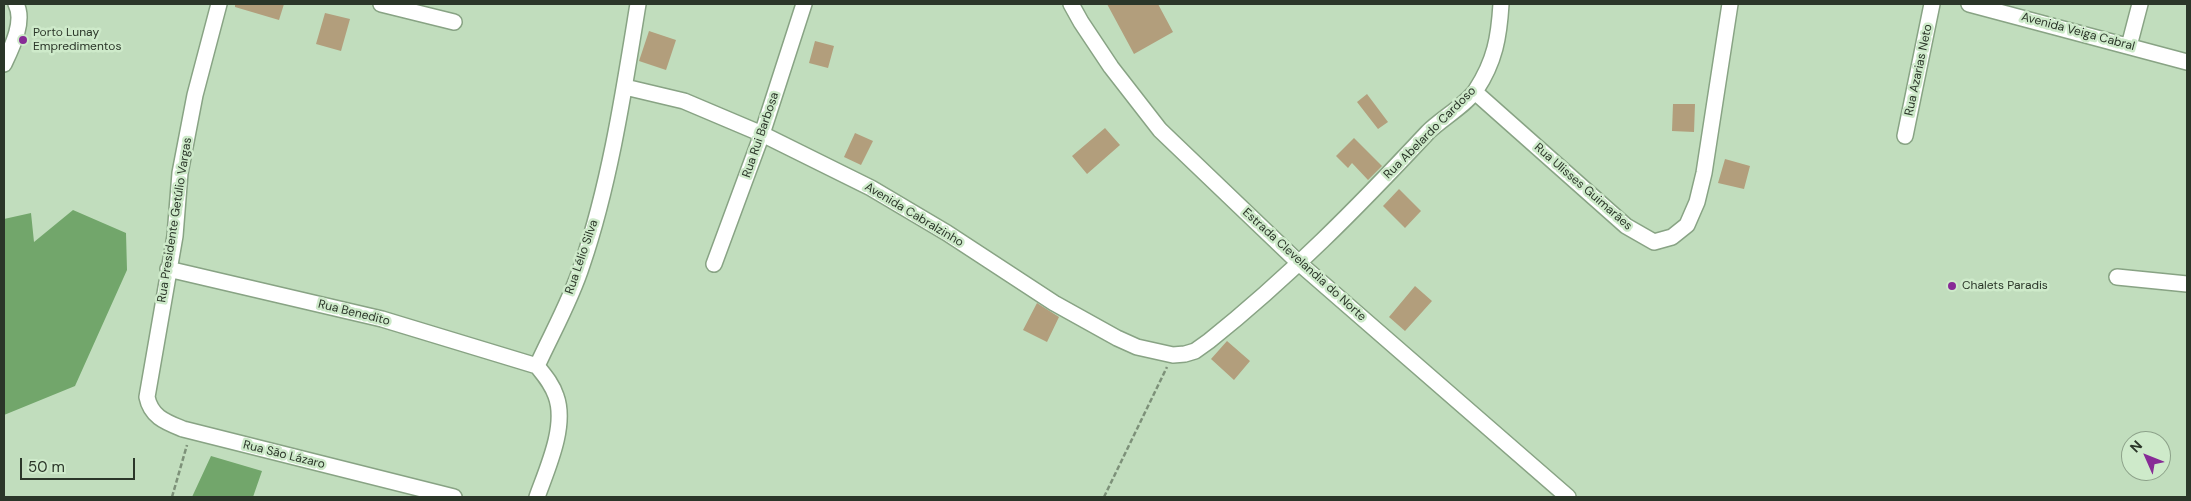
<!DOCTYPE html>
<html>
<head>
<meta charset="utf-8">
<style>
	body { margin:0 }
	#map { position:relative; width:2191px; height:501px; overflow:hidden; background:#c1ddbd; font-family:"DM Sans",sans-serif }
	canvas { display:block }
	.frame { position:absolute; inset:0; border:5px solid #2b3629; pointer-events:none }
	.north { position:absolute; left:2121px; top:431px; width:50px; height:50px; box-sizing:border-box; background:#ceeaca; border:1px solid #8da28a; border-radius:50%; rotate:314deg; font-size:14px; font-weight:700; line-height:20px; text-align:center; color:#2b3629 }
	.north::after { content:''; display:block; margin:auto; width:18px; height:22px; background:#872b96; clip-path:polygon(50% 0,100% 100%,50% 72%,0 100%) }
	.scale { position:absolute; left:20px; top:458px; width:115px; height:22px; box-sizing:border-box; border:2px solid #2b3629; border-top:0; padding-left:6px; font-size:15px; line-height:18px; white-space:nowrap; color:#2b3629; -webkit-text-stroke:4px #ceeaca; paint-order:stroke }
</style>
</head>
<body>
<div id="map">
<canvas width="2191" height="501"></canvas>
<div class="frame"></div>
<div class="north">N</div>
<div class="scale">50 m</div>
</div>
<script>
const ctx = document.querySelector('canvas').getContext('2d');
ctx.lineJoin = 'round';
function fillPath(path, color) { ctx.fillStyle = color; ctx.fill(path, 'evenodd'); }
function trace(path, color, width, dash) { ctx.strokeStyle = color; ctx.lineWidth = width; ctx.lineCap = dash ? 'butt' : 'round'; ctx.setLineDash(dash || []); ctx.stroke(path); }
function drawText(font, color, halo, rows, align = 'center') {
  ctx.font = font + ' "DM Sans",sans-serif'; ctx.lineWidth = 5; ctx.setLineDash([]); ctx.textBaseline = 'middle'; ctx.strokeStyle = halo; ctx.fillStyle = color; for (const [text, x, y, turn = 0] of rows) {
    ctx.save(); ctx.translate(x, y); ctx.rotate((+turn || 0) * Math.PI / 180); ctx.textAlign = isNaN(turn) ? turn : align; if (halo) ctx.strokeText(text, 0, 0); ctx.fillText(text, 0, 0); ctx.restore();
  }
}
fillPath(new Path2D(`
	M73,210L126,233L127,270L75,386L4,415V219L31,213L34,242Z
	M211,456L262,471L253,497H192Z`), '#72a66b');
fillPath(new Path2D(`
	M235,4H284L279,20L235,7Z
	M1107,4H1158L1173,32L1134,54Z
	M325,13L350,19L341,51L316,44Z
	M649,31L676,40L666,70L639,61Z
	M815,41L834,46L828,68L809,63Z
	M1367,94L1388,122L1378,129L1357,102Z
	M1673,104H1695L1694,132L1672,131Z
	M1105,128L1120,145L1087,174L1072,156Z
	M855,133L873,141L861,165L844,157Z
	M1354,138L1382,166L1368,180L1352,163L1348,168L1336,156Z
	M1725,159L1750,166L1744,189L1718,183Z
	M1399,189L1421,211L1405,228L1383,206Z
	M1415,286L1432,301L1405,331L1389,317Z
	M1037,303L1059,317L1047,342L1023,330Z
	M1227,341L1250,361L1234,380L1211,359Z`), '#b29e7c');
const minor = new Path2D(`
	M219,4L195,95L180,173L175,236L147,397C151,417 166,422 183,429L454,497
	M381,4L454,22
	M1071,4L1081,22L1111,67L1160,130L1299,263L1568,497
	M1969,4L2187,62
	M2129,46L2140,4
	M4,64C12,47 25,21 16,4
	M625,87L684,101L762,134L871,188L947,233L1054,303L1117,338L1137,347L1173,355L1185,354L1195,351L1209,341C1288,278 1359,206 1428,132C1441,119 1467,104 1476,90C1495,61 1499,37 1501,4
	M1475,92L1626,226L1654,242L1672,237L1687,225L1697,202L1704,173L1730,4
	M1905,136L1932,4
	M714,264L762,134L804,4
	M168,269L382,319L537,366
	M2117,277L2187,284
	M537,366C552,333 571,300 582,265C610,183 624,90 638,4
	M537,497C547,469 567,426 556,396C552,384 545,376 537,366`);
trace(minor, '#88a384', 18);
trace(new Path2D(`
	M172,497L187,445
	M1104,497L1167,367`), '#7d9179', 2.5, [5, 2.5]);
trace(minor, '#fff', 15);
for (const [x, y, r, color] of [
	[23,40,5,"#872b96"],
	[1952,286,5,"#872b96"]
]) { const dot = new Path2D(); dot.arc(x, y, r, 0, 2 * Math.PI); ctx.fillStyle = color; ctx.fill(dot); trace(dot, '#ceeaca', 2); }
drawText('12px', '#2b3629', '#ceeaca', [
	["Avenida Veiga Cabral",2078,32,15],
	["Rua Azarias Neto",1919,70,-78],
	["Rua Abelardo Cardoso",1430,133,-45],
	["Rua Rui Barbosa",761,135,-71],
	["Rua Ulisses Guimarães",1583,187,41],
	["Avenida Cabralzinho",914,215,31],
	["Rua Presidente Getúlio Vargas",175,220,-81],
	["Rua Lélio Silva",582,257,-71],
	["Estrada Clevelandia do Norte",1304,265,42],
	["Rua Benedito",354,313,14],
	["Rua São Lázaro",284,455,14]
]);
drawText('12px', '#2b3629', '#ceeaca', [
	["Porto Lunay",33,33],
	["Empredimentos",33,47],
	["Chalets Paradis",1962,286]
], 'left');
</script>
</body>
</html>
